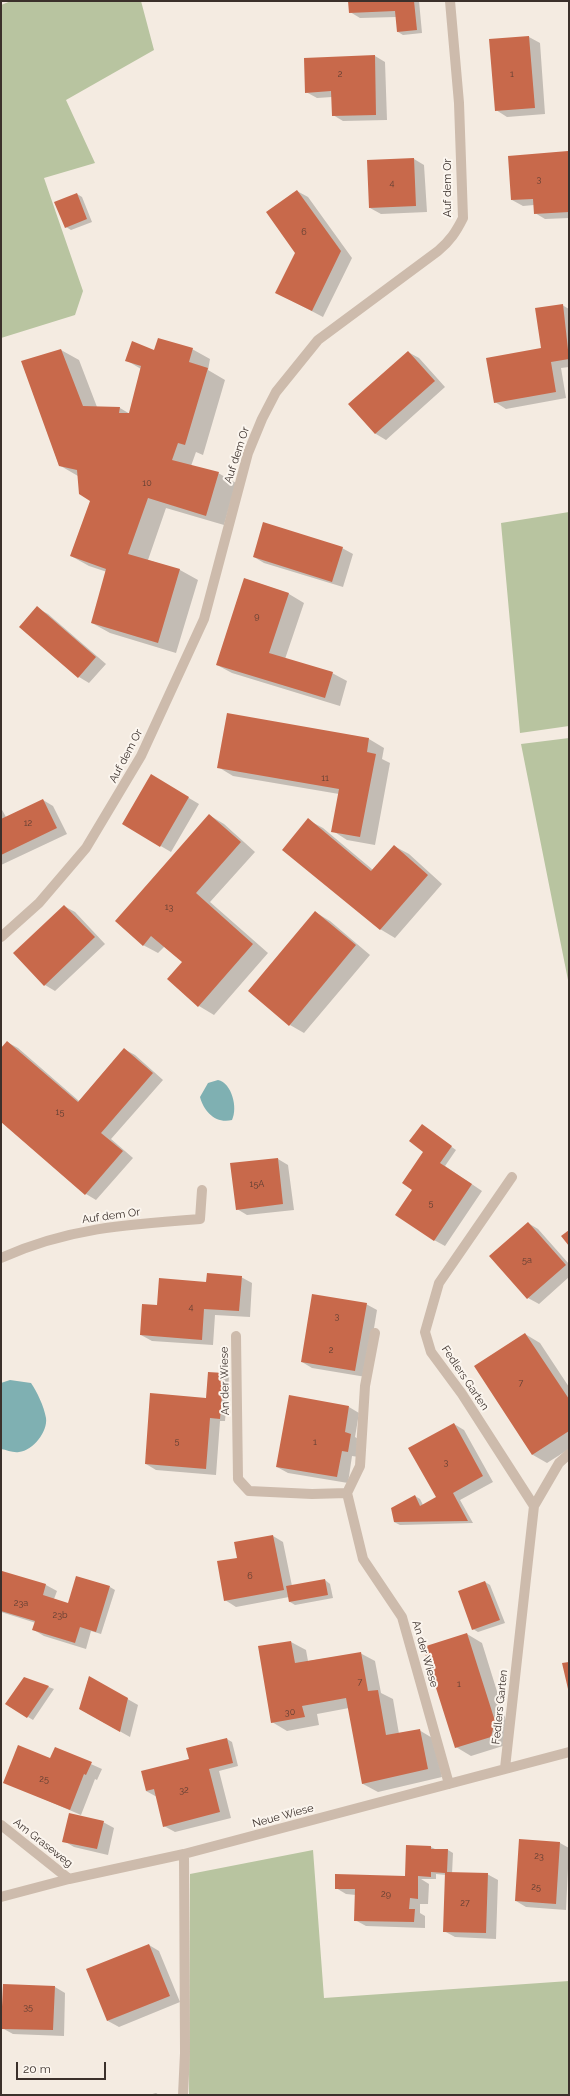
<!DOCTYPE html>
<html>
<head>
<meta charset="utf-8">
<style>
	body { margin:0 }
	#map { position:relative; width:570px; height:2096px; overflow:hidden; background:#f4ebe1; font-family:Raleway,sans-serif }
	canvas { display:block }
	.frame { position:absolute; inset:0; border:2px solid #3b302b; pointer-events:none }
	.scale { position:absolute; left:16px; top:2062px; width:90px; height:18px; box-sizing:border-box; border:2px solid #3b302b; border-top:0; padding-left:5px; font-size:12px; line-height:14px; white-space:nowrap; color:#3b302b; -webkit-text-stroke:3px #fbf5ee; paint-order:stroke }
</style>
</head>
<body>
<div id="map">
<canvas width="570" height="2096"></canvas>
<div class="frame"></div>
<div class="scale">20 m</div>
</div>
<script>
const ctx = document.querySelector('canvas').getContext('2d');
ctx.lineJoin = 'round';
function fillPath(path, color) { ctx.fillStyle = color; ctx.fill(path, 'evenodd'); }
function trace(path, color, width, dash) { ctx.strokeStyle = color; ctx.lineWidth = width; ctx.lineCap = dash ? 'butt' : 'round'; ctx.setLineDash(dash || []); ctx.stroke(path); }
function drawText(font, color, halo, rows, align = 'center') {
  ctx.font = font + ' Raleway,sans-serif'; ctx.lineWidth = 4; ctx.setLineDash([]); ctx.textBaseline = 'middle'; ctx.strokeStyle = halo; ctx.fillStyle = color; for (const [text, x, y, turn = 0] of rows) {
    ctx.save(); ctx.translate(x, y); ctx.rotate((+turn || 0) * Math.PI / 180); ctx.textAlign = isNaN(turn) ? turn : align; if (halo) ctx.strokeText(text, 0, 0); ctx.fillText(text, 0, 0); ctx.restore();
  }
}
fillPath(new Path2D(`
	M11,1H141L154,50L66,100L95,163L44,178L83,291L75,315L1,338V5Z
	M569,512V726L520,733L501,523Z
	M569,738V985L521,744Z
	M313,1850L324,1998L569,1981V2095H189L190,1874Z`), '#b8c4a0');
fillPath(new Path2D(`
	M218,1080C232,1083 238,1108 232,1120C216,1124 204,1112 200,1097L208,1083Z
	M10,1380L31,1383C37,1392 44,1406 46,1418C48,1431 33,1451 19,1452C13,1453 7,1450 1,1449V1383Z`), '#7fb0b2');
fillPath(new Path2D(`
	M349,1H419L422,33L403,35L398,32L396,17L360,18L350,12Z
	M529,37L540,43L545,114L507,117L496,110Z
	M375,56L385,62L387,120L343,121L333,115L332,97L317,98L306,92Z
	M569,153V218L545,219L535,213L534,205L523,206L512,200L509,157Z
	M414,159L424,165L427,212L381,214L370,208Z
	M297,191L308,197L352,258L323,317L277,293L297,253Z
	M77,194L82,197L92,222L71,230L66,227Z
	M562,305L569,309V367L561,368L566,398L506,409L495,402L542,349Z
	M192,349L210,359L208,370L225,380L203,455L196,452L191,466L218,473L236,483L224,525L166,508L148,560L180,570L198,580L176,653L110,633L92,623L107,572L89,566L71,556L91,501L78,476L59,465L23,362L61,350L79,360L97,407L120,408L130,414L141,369L126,360L154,352Z
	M408,352L419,358L445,387L386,440L376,434L349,404Z
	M342,548L353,554L343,587L264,563L254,557Z
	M245,579L289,594L304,603L285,659L332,673L347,681L340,706L232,673L217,665Z
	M37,608L48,614L106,664L89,683L79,677Z
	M228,714L369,739L384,748L382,759L390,763L375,845L347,840L333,831L339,794L233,776L218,767Z
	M152,776L199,804L171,852L123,824Z
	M43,800L53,806L67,834L1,865V808L6,817Z
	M209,815L224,824L255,852L210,902L268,953L214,1015L199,1006L183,962L165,946L158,953L143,945Z
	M308,820L323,828L373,870L394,846L409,854L442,884L395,938L380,929Z
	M64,906L75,912L105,944L55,991L45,985Z
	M315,912L330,921L370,955L304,1033L290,1025Z
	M7,1042L18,1048L79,1101L124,1049L135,1055L163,1080L111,1139L133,1158L96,1200L86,1194L1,1121V1049Z
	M427,1129L456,1150L445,1166L482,1191L445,1246L434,1240L413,1189L423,1153Z
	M278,1159L288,1165L294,1210L247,1215L237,1209Z
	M528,1223L538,1229L569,1264V1277L539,1304L528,1298Z
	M241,1277L252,1283L250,1317L215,1315L213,1345L152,1341L141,1335L157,1306L207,1283Z
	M366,1304L377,1310L366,1377L312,1368L302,1362Z
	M525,1334L540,1343L569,1387V1449L547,1463L533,1455Z
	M223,1374L229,1377L225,1421H220L216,1475L156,1470L146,1464L210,1399Z
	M349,1407L359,1413L355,1437L362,1441L359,1457L352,1456L348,1483L288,1473L277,1467Z
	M454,1424L464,1430L493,1482L460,1500L473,1523L400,1525L394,1522L415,1496L420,1499L423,1505L437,1498Z
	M273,1536L283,1542L292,1586L325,1580L330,1584L333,1598L295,1605L290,1602L289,1597L236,1607L225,1600L238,1558Z
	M2,1572L46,1585L57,1591L54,1599L69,1604L110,1587L115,1590L101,1634L91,1631L86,1649L44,1636L34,1630L36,1623L1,1612Z
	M485,1582L490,1585L505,1623L478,1632L473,1629Z
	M467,1634L482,1643L509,1730L506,1745L471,1756L456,1747Z
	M291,1642L306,1650L308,1661L360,1653L375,1661L381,1693L393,1699L399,1734L419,1730L434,1739L442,1777L378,1792L363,1784L349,1708L317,1714L319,1725L287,1731L272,1722L259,1647Z
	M89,1677L138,1705L130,1737L80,1709Z
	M25,1678L54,1689L33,1720L7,1704Z
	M227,1739L232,1742L238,1766L219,1771L231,1818L175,1832L164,1826L157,1797L146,1791L190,1760Z
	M55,1748L102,1769L97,1780L95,1779L81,1815L4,1782L51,1759Z
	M103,1822L114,1828L108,1855L74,1847L64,1841Z
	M520,1840L560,1843L569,1848L566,1910L526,1907L516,1901Z
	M407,1846L431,1847L437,1850H448L453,1853L452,1874H487L498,1880L496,1939L455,1937L444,1931L446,1875L436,1874V1879H421L429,1884L428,1904H420V1913L425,1916V1928L366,1926L355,1920L356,1895L346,1894L336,1888L406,1877Z
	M149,1945L159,1951L180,2002L119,2027L108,2021Z
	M55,1987L65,1993L64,2036L13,2034L2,2028Z
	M156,2093L159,2095H149Z`), '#0003');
fillPath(new Path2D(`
	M348,1H414L417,30L397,32L395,11L349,13Z
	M529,36L535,108L495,111L489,39Z
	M375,55L376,115L332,116L331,91L305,93L304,58Z
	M568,151L569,212L534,214L533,199L511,200L508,156Z
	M414,158L416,206L369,208L367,160Z
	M297,190L341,251L312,311L275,293L295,253L266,212Z
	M77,193L87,219L65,228L54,202Z
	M563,304L569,359L551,362L556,392L494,403L486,358L541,348L535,308Z
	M158,338L193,348L189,362L208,368L185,445L178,443L172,460L219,472L206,516L148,498L128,554L180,569L158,643L91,623L106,569L70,556L90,501L79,494L77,470L59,466L21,361L61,349L83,406L120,407L119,413H129L141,366L125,361L132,341L154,350Z
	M408,351L435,381L375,434L348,404Z
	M263,522L343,547L332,582L253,557Z
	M244,578L289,593L269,653L333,672L325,698L216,665Z
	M37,606L96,657L78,678L19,627Z
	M227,713L369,738L367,752L376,754L360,837L331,832L339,789L217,768Z
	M151,774L189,797L160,847L122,824Z
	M43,799L57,828L1,855V819Z
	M209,814L241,842L196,893L253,944L198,1007L167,979L182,962L151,936L143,946L115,921Z
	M308,818L371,871L394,845L428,875L380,930L282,850Z
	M64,905L95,937L44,986L13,953Z
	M315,911L356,945L289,1026L248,991Z
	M7,1041L78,1102L124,1048L153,1073L101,1133L123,1151L85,1195L1,1122V1048Z
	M422,1124L452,1146L440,1163L472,1184L434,1241L395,1215L412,1190L402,1183L423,1152L409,1141Z
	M278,1158L283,1204L236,1210L230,1163Z
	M528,1222L566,1265L527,1299L489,1256Z
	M569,1230V1246L561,1236Z
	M207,1273L242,1276L239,1311L204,1309L202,1340L140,1335L142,1304L157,1305L159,1278L206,1282Z
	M312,1294L367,1303L355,1371L301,1362Z
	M525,1333L569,1399V1431L532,1455L474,1366Z
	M208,1372L224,1373L220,1419L210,1418L206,1469L145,1464L150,1393L206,1398Z
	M289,1395L349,1406L345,1432L351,1434L348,1452L342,1451L337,1477L276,1467Z
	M454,1423L483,1476L453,1493L468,1521L394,1522L391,1508L415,1495L420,1506L436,1497L408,1448Z
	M273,1535L284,1590L224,1601L217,1561L237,1558L234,1542Z
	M2,1571L46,1584L43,1595L68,1603L76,1576L110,1586L96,1632L80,1627L75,1643L32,1630L35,1621L1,1611Z
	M325,1579L328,1595L289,1602L286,1586Z
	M485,1581L500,1620L472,1630L458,1591Z
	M467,1633L495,1721L491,1737L455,1748L423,1647Z
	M291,1641L295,1663L361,1652L368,1691L378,1690L386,1735L420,1729L428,1769L362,1784L346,1698L302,1706L305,1717L271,1723L258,1646Z
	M569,1662V1689H568L562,1663Z
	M89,1676L128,1698L120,1732L79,1709Z
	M24,1677L49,1686L27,1718L5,1704Z
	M227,1738L233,1763L209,1769L220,1812L163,1827L154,1789L146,1791L141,1771L189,1759L186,1748Z
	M18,1745L50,1758L55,1747L92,1762L86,1775L84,1774L70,1810L3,1783Z
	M69,1813L104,1821L97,1849L62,1842Z
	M519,1839L560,1842L556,1904L515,1901Z
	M406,1845L431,1846V1849H448L447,1872L488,1873L486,1933L443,1932L445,1873L431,1872V1877L418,1876V1899L410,1898L409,1909H415L414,1922L354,1921L355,1889H335V1874L405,1876Z
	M149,1944L170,1996L107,2021L86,1969Z
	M3,1984L55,1986L53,2030L1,2029Z`), '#c8694b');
trace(new Path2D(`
	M1,937L39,903L86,848L141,756L204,619L248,453L262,419L276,392L318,340L438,251C450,241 456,232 463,218L459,103L450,1
	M512,1177L439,1283L425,1332L431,1352L462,1394L534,1506
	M1,1258C67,1228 129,1224 200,1219L202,1190
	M375,1333L365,1386L360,1466L347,1493L363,1559L402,1617L449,1784
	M236,1336L238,1479L249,1491L312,1494L347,1493
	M505,1768L534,1506L559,1463L569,1454
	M1,1825L69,1879
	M1,1897L69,1879L184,1854L569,1752
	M183,2095L185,2053L184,1854`), '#cdbbac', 10);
drawText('9px', '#5e3e33', null, [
	["2",340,74],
	["1",512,74],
	["3",539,179],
	["4",392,183],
	["6",304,232],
	["10",147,483],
	["9",257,616],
	["11",325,778],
	["12",28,823],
	["13",169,907],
	["15",60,1112],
	["15A",257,1184],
	["5",431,1203],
	["5a",527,1260],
	["4",191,1307],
	["3",337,1316],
	["2",331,1350],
	["7",521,1383],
	["5",177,1441],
	["1",315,1442],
	["3",446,1462],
	["6",250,1576],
	["23a",21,1603],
	["23b",60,1615],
	["7",360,1682],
	["1",459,1684],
	["30",290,1712],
	["25",44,1779],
	["32",184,1790],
	["23",539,1856],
	["25",536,1887],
	["29",386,1894],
	["27",465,1903],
	["35",28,2007]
]);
drawText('11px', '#3b302b', '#fbf5ee', [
	["Auf dem Or",448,188,-90],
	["Auf dem Or",237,455,-72],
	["Auf dem Or",126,756,-62],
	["Auf dem Or",111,1216,-8],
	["Fedlers Garten",465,1378,56],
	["An der Wiese",225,1381,-91],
	["An der Wiese",425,1654,74],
	["Fedlers Garten",500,1707,-84],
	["Neue Wiese",283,1816,-15],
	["Am Graseweg",43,1843,38]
]);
</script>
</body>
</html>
